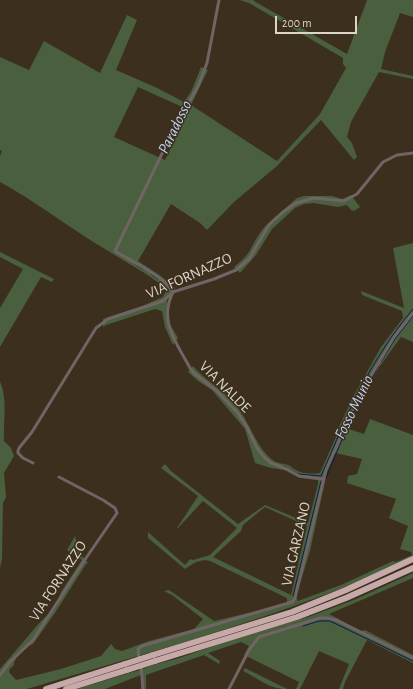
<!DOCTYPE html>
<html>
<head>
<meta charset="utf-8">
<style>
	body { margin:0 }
	#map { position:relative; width:413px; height:689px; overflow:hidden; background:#3c2f1d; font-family:"Alegreya Sans",sans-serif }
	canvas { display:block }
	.scale { position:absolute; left:275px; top:16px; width:82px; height:18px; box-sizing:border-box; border:2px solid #dcd4c9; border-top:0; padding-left:5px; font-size:12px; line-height:14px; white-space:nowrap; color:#dcd4c9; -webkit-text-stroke:3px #3c2f1d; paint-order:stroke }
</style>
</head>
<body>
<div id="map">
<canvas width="413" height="689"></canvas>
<div class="scale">200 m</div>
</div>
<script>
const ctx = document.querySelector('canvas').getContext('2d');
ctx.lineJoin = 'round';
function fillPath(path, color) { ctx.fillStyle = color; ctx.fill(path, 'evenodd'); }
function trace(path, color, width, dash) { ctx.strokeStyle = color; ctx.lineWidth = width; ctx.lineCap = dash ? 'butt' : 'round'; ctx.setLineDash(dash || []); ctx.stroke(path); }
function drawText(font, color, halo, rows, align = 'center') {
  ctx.font = font + ' "Alegreya Sans",sans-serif'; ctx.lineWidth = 3; ctx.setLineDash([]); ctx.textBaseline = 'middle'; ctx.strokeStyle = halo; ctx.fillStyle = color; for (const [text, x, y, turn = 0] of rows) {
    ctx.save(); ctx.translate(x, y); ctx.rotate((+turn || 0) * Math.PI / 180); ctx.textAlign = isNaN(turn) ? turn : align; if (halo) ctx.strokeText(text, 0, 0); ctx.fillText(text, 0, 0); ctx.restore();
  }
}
fillPath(new Path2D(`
	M239,0H254V1L347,54L367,0H413V17L400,13L385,52L381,69L413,76V79L379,72L351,122L347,137L352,143L357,157L354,160L321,120L277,166L234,202L207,230L200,223L171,204L138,261L161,276L175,288L167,300L170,324L178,338L173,345L165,327L162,311L155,309L149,311L106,325L103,327V319L142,306L163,297L167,289C144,271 119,258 95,243C63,223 33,200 0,182V156L2,151L0,150V57L29,70L44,41L100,73L127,15L137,20L116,70L155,87L184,102L191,92L201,67L208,70L191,105L277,161L320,114L346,68L343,64V58L249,3ZM138,87L189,110L165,160L114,137Z
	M351,195L360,207L354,211L351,210L347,205L338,207L313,203L304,204L295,208L272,229L256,255L240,273L234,267C252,254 251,245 262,230C270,220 287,207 297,198L304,196H332L342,199Z
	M413,243V342L401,337L380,366L356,404L346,428L364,434L370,419L413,435V558C289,615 157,650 27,689H0V669L41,621L56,607L61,592L82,560L67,550L75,536L80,554L88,563L86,564L55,613L33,644L19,651L14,663V665L10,669L9,672L16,680L61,669L101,656L111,644L115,649L122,651L149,641L194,629L203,619L172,595L164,591L169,590L214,621L287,604V598L210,561C201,558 192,564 185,569L148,538V532L185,565L190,559L193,560L210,555L237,528L203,501L178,528H177L198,496L161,468L165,464L171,471L238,524L265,505L308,523L318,484V480L300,478L284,470L271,468L255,463L245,429L212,390L198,381L188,372L193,366C206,381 225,391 238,408C251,425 256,448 274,461C278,464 284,463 288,465C291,466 293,469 296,470C302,474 313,474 320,473L339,430V427L353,397L381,347L403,318L402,311L362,295L361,291L404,308L393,248ZM335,453L362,459L357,474L348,476L347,483L396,499L389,518L408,526L400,549L411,552L412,555L396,562L393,561L341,585L298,601L296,597L310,551L327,472ZM265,507L307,526L291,595L213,557L241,531L243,525Z
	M0,252L54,279L52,282L41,277L0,347V308L23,269L0,257Z
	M0,381C8,400 3,421 4,441L11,448L14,456L4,473L6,497L3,503L2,559L0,568Z
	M413,573V578L329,614L361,631L365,630L413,655V663L367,640L345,682L343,689H339L349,664L319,651L300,689H296L299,682L244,655L249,646L241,642L208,653L220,661L219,664L204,655L146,675V689H141V675L105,689H77L132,672L137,671L153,665L179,658L233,639L311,616L356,599Z
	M245,668L287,689C268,689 260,679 243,671Z`), '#495f3e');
trace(new Path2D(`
	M135,264L143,269
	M151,274L158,279
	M381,362L395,339L413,316
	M284,466L298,474L321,476C332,452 341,428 352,405C367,373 390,336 413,309
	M326,478L354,411L379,365
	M293,596L321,481
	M303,626L319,621H330L413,661`), '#0a1d50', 1);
trace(new Path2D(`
	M219,0L207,63L198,86L172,133L115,251C131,261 165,277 173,292C158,322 177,343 190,368L194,373L218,392L237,412L247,427L257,448L265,458L271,463L287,469L299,476L323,479
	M33,463L23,458L18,453V451L19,448L32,432L96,328L108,319L163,301L173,292L214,279L236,270L249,259L269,225L283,212L296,203L314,198L344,201L357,194L383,162L397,155L413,153
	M139,660L138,649L142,646L292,602L295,598L326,470L359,396L394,337L413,313
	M141,665L143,689
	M0,675L10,662L33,640L84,561L117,513L115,508L103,500L59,477
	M229,689L249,650L259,637L320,618H327L336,620L413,658`), '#706465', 3);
trace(new Path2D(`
	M153,655L292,612L346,590L413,559
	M155,661L297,617L346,598L413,568
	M46,689L125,664
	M66,689L127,670`), '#c7a9aa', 6);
trace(new Path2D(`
	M125,664L153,655
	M127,670L155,661`), '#c7a9aa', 6);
drawText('15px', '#dcd4c9', '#3c2f1d', [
	["VIA FORNAZZO",189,276,-24],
	["VIA NALDE",225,387,45],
	["VIA GARZANO",296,544,-77],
	["VIA FORNAZZO",58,581,-57]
]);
drawText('italic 16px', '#c1d2f3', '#3c2f1d', [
	["Paradosso",175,127,-64],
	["Fosso Munio",354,407,-64]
]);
</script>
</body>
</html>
